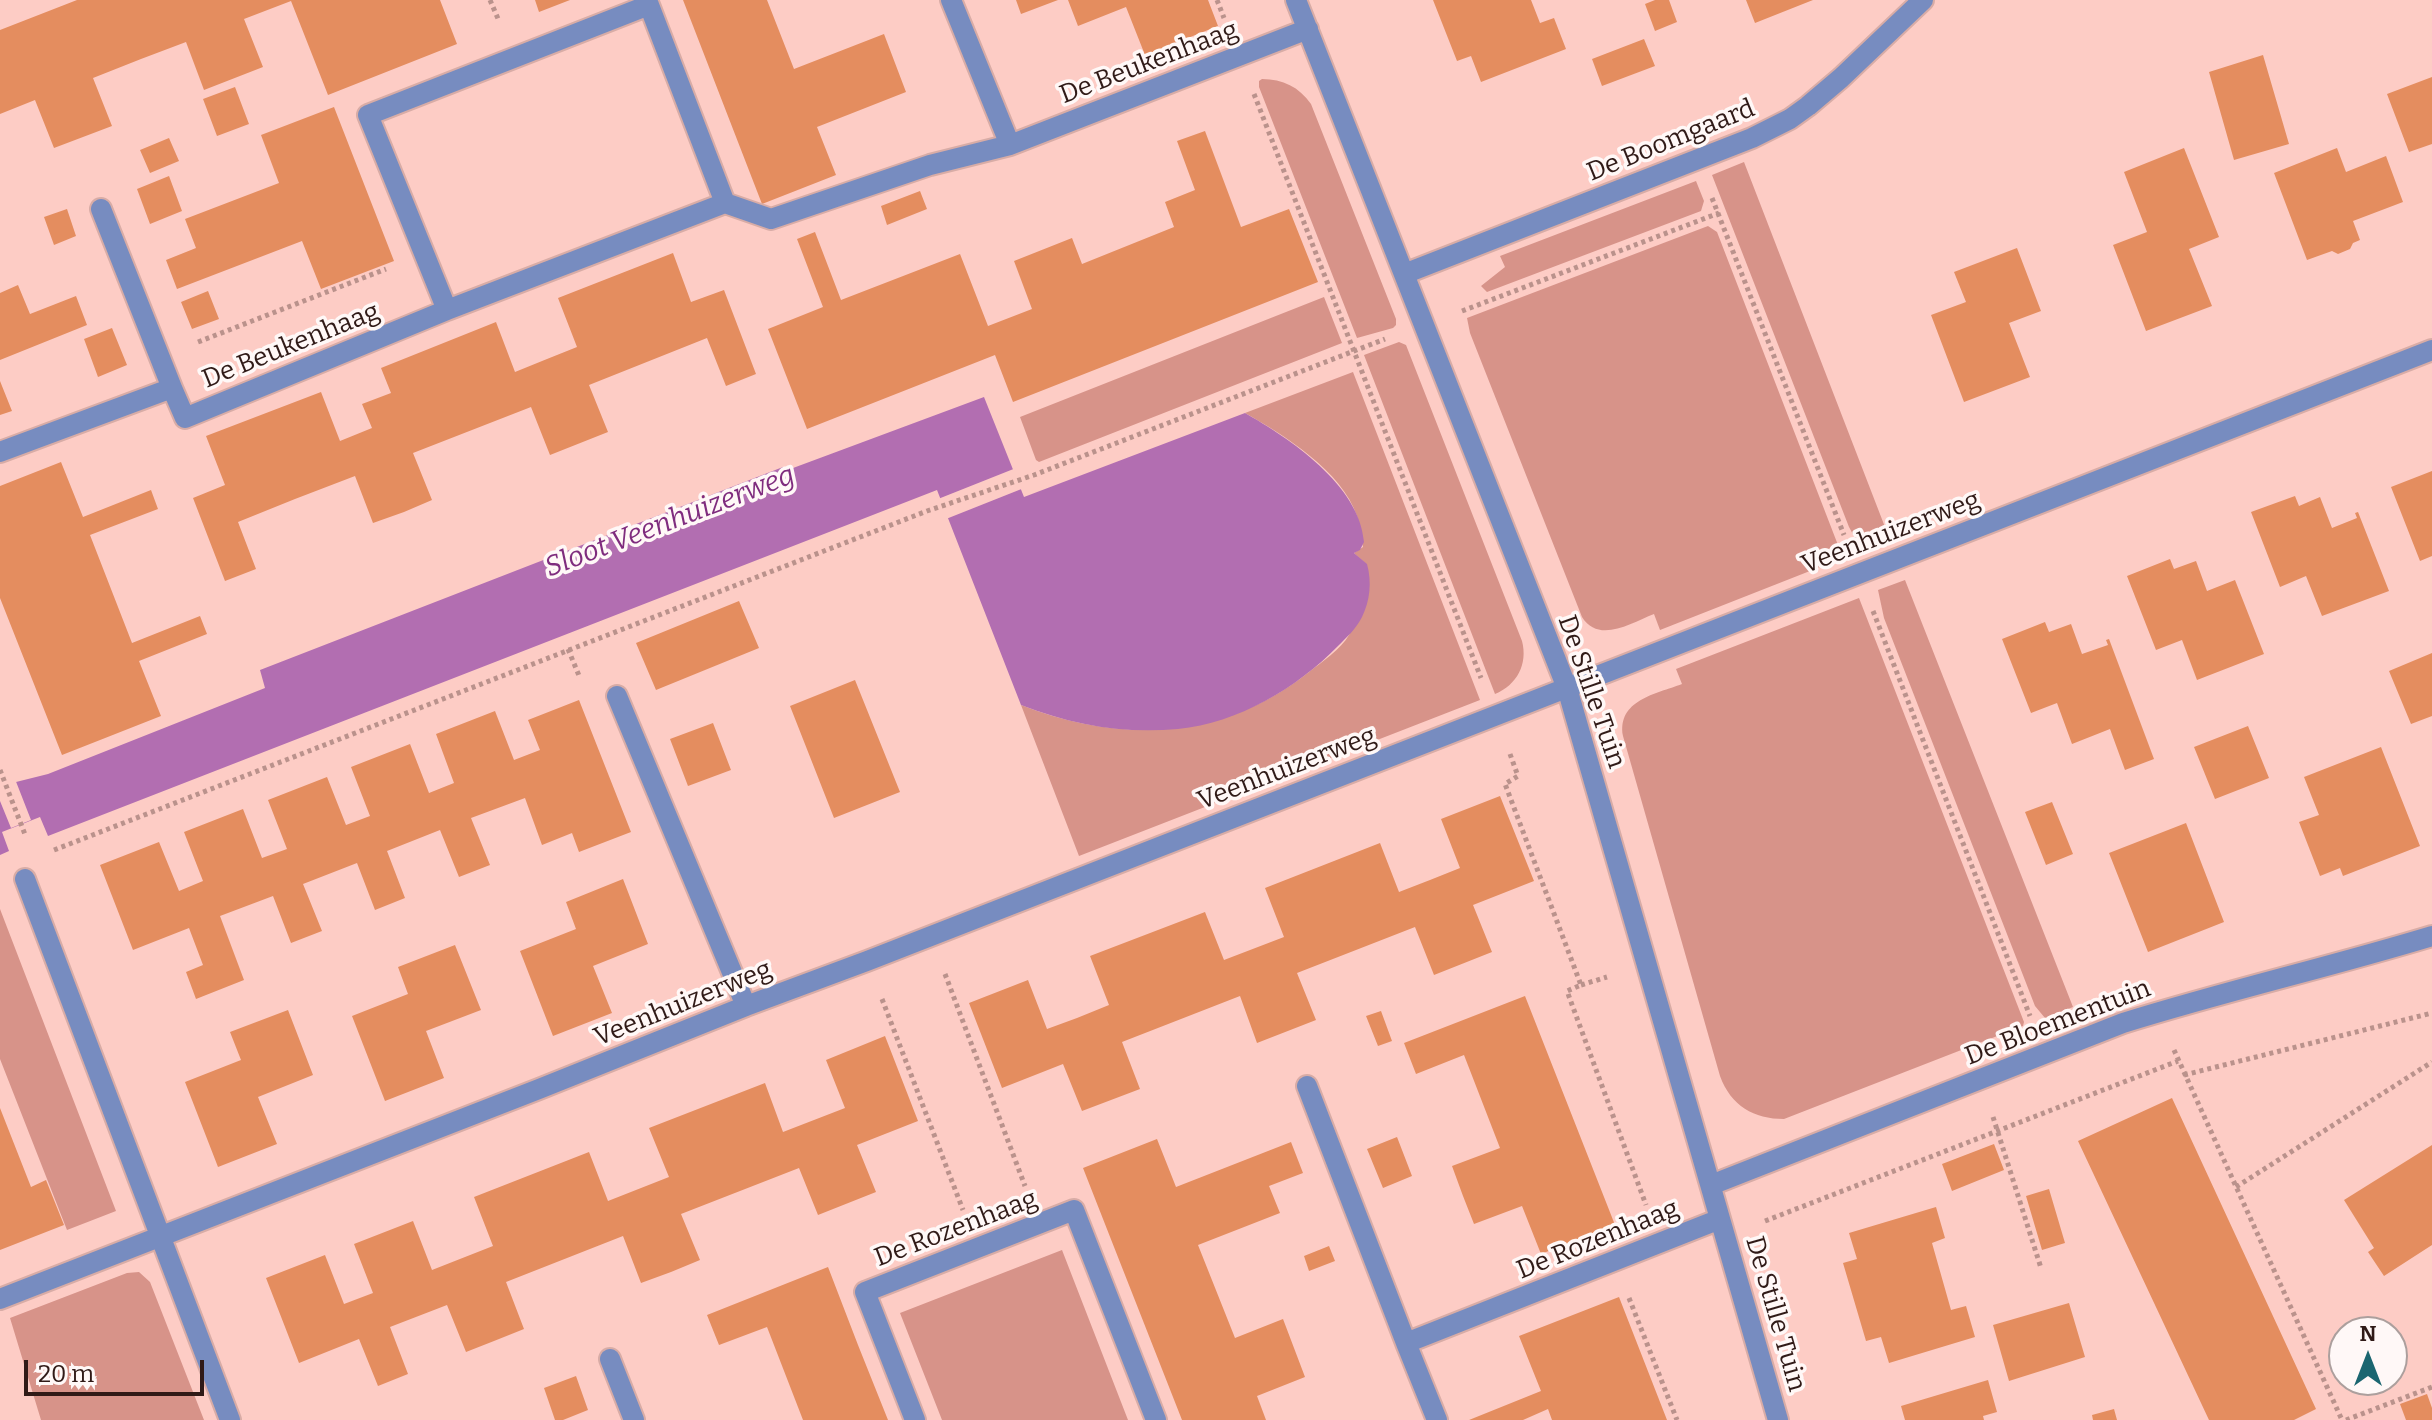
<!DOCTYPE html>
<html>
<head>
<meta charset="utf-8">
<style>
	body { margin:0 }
	#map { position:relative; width:2432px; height:1420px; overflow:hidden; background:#fdccc5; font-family:Bitter,serif }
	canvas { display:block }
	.north { position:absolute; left:2328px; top:1316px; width:80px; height:80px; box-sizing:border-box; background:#fff8f7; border:2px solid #ac9f9d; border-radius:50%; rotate:0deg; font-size:22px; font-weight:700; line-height:32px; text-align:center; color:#301a17 }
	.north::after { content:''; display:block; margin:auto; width:28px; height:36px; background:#1b6670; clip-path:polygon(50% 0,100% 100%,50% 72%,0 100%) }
	.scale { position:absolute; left:24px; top:1360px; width:180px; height:36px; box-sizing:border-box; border:4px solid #301a17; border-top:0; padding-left:10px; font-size:24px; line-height:28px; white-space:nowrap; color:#301a17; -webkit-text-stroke:6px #fff8f7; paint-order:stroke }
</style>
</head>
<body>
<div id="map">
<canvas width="2432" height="1420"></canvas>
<div class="north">N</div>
<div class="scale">20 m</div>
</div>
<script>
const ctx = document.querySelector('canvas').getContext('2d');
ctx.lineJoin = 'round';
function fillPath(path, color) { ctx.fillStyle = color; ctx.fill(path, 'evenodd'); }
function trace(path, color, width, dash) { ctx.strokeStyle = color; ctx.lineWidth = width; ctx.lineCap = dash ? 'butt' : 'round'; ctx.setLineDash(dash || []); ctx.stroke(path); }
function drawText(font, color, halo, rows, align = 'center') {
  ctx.font = font + ' Bitter,serif'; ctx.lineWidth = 7; ctx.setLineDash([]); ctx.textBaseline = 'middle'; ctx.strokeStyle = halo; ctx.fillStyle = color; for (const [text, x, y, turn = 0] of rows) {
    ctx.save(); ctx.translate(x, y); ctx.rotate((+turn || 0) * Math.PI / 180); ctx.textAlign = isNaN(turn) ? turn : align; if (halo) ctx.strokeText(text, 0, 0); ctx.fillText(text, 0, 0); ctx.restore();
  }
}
fillPath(new Path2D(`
	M1262,79C1283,79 1299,87 1311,104L1396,319V325L1393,328L1357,338L1259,87V81Z
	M1744,162L1890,540L1862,551L1849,527L1712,175Z
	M1696,181L1704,201L1701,211L1487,292L1481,286L1505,267L1500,256Z
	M1708,226L1717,232L1843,558L1660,630L1654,614C1631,623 1599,644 1582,617L1470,333L1467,318Z
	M1324,297L1342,343L1039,462L1036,460L1020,417Z
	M1399,342L1406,345L1522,641C1528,664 1517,685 1495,694L1364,355Z
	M1353,372L1480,700L1079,856L1021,705C1121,744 1223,740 1309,672C1322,662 1341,649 1349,635C1356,625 1363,578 1366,564L1354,553L1363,547C1361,537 1360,526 1357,516C1342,471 1284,435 1245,413Z
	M1905,580L2073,1007L2045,1018L2035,1006L1884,618L1878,590Z
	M1859,598L2024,1022L2023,1026L1784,1119C1754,1119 1731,1106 1720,1076L1623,736C1617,700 1656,694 1682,684L1676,669Z
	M0,909L116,1211L67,1230L0,1059Z
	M1062,1250L1128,1420H942L900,1313Z
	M139,1272L150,1282L204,1420H41L10,1318L127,1273Z`), '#d79389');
fillPath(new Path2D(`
	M984,397L1024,497L1245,413C1289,438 1360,485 1364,542L1360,550L1354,553L1367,564C1372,582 1370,601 1362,617C1356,629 1347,637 1338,646C1297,688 1238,723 1178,729C1123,734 1072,725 1021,705L937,490L48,836L40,817L2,832L9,851L0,855V786L48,774L265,688L260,670L783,467L785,471Z`), '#b26eb1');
fillPath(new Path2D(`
	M1016,468L1024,488L946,519L938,499Z
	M15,779L31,820L11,828L0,801V782Z`), '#fdccc5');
fillPath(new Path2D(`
	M77,0H440L457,44L328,95L291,1L244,19L263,67L204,90L186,42L141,59L93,78L112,126L54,148L35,100L0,114V30Z
	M535,0H570L539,12Z
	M683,0H767L794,69L884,34L906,92L817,127L836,175L762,204Z
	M1016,0H1058L1021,14Z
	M1068,0H1208L1218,26L1145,55L1126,7L1078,26Z
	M1433,0H1531L1540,23L1554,18L1566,49L1481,82L1471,56L1457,61Z
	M1655,0H1669L1677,22L1655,31L1645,4Z
	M1746,0H1813L1755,23Z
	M1644,39L1655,66L1602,86L1592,59Z
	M2263,55L2289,144L2234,160L2209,72Z
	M2432,77V144L2409,152L2387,94Z
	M235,87L249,124L217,136L203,99Z
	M334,107L394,261L321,289L302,241L177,289L166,260L196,248L185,219L279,183L261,135Z
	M1205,131L1241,227L1289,209L1318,282L1013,402L995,355L807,429L768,329L823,307L797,239L815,232L841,300L960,254L988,326L1032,309L1014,261L1072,238L1082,264L1174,227L1165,202L1195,190L1177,141Z
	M169,138L179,161L150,173L140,150Z
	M2184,148L2219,237L2189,249L2212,306L2146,331L2113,245L2147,232L2124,172Z
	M2337,148L2346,172L2386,156L2403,202L2353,221L2360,240L2353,243L2350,249L2338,254L2332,251L2307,260L2274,173Z
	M169,176L182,211L150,224L137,189Z
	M920,191L927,209L887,225L881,206Z
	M67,209L76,236L54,245L44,217Z
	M2017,248L2041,311L2009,323L2030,377L1964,402L1931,315L1966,302L1954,272Z
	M673,253L691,302L724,290L756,374L726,386L707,338L589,385L608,432L550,455L531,407L413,453L432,500L404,512L373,523L355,476L295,499L238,522L256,569L225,581L193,498L225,485L206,436L321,392L340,441L372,428L362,404L391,393L381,368L496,322L515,372L547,359L577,347L558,298Z
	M18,285L30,314L76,296L87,325L0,360V293Z
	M208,291L219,319L192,329L181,302Z
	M112,328L127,365L98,377L84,339Z
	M0,381L12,411L0,415Z
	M61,462L83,517L151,490L158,509L90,535L132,643L200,616L207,634L139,661L161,716L62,755L0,598V486Z
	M2432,471V556L2420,561L2391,487Z
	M2295,496L2299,506L2320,497L2332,528L2357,518L2355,513L2358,512L2389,591L2322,616L2306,576L2280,587L2251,512Z
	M2170,559L2174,569L2196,561L2207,591L2235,580L2264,654L2197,680L2182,640L2156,650L2127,576Z
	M739,601L759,648L656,690L636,643Z
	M2045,622L2049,632L2071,624L2082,654L2108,645L2106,640L2109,639L2154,759L2125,770L2110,729L2072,744L2057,703L2031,713L2002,639Z
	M2432,653V716L2411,724L2389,671Z
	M855,680L900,792L834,818L790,706Z
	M579,700L631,832L579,852L572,833L542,845L525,798L471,818L490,865L459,877L440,830L387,851L405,898L375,910L357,863L303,884L322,931L291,943L273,896L220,916L244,980L196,999L186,972L203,965L189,928L133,950L100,865L159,842L179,891L203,881L184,832L243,809L262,858L287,849L268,800L327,777L346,825L370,816L351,767L410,744L429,793L454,783L436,734L495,711L514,760L540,750L528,720Z
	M713,723L731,770L688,786L670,739Z
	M2248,726L2269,778L2215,799L2194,747Z
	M2381,747L2420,846L2343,876L2340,868L2320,876L2299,822L2319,815L2304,777Z
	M1500,796L1534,881L1473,905L1492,952L1434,975L1415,927L1297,973L1316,1020L1257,1043L1240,996L1122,1042L1140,1089L1082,1111L1063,1064L1002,1088L969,1003L1028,980L1047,1029L1077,1018L1109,1005L1090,956L1205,912L1224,960L1284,937L1265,888L1380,843L1399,892L1430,880L1460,868L1441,819Z
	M2052,802L2073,854L2046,865L2025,812Z
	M2186,823L2224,922L2148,952L2109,853Z
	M623,879L648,944L593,966L612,1013L553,1036L520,951L576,929L566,902Z
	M455,945L481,1010L426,1031L444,1078L385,1101L352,1016L408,994L398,967Z
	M1525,996L1615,1225L1541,1254L1522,1206L1474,1224L1463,1196L1452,1166L1500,1148L1464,1055L1416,1074L1404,1043Z
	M288,1010L313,1075L258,1097L277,1144L218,1167L185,1082L241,1060L230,1032Z
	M1381,1011L1392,1041L1378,1046L1366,1016Z
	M885,1036L918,1121L857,1145L876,1192L818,1215L799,1168L681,1214L700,1260L671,1272L641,1283L623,1236L506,1282L524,1329L494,1341L466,1352L447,1305L390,1327L408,1374L378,1386L359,1339L299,1363L266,1278L325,1255L344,1304L373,1293L354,1244L413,1221L432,1270L493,1246L474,1197L589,1152L608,1201L669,1177L649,1128L765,1083L783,1132L845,1108L826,1060Z
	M2172,1098L2316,1409L2294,1420H2209L2078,1141Z
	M0,1108L31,1187L46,1180L64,1225L0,1250Z
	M1397,1137L1412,1176L1383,1188L1367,1149Z
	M1157,1139L1176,1187L1291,1142L1303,1173L1269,1186L1280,1213L1198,1245L1235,1338L1283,1319L1305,1377L1257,1396L1266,1420H1182L1114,1247L1083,1168Z
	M1994,1144L2004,1170L1952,1191L1942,1164Z
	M2432,1145V1245L2384,1276L2368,1252L2374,1248L2344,1200Z
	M2049,1189L2065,1243L2042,1250L2026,1196Z
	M1936,1207L1945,1238L1932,1243L1951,1310L1966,1306L1975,1337L1889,1363L1881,1337L1866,1341L1843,1263L1857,1259L1849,1233Z
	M1329,1246L1335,1261L1309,1271L1304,1256Z
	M828,1267L858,1345L888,1420H803L767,1327L719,1345L707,1315Z
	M1619,1297L1667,1420H1552L1548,1409L1523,1420H1469L1541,1391L1519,1336Z
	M2069,1303L2085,1357L2009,1381L1993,1325Z
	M576,1376L588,1410L563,1420H555L544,1388Z
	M1988,1380L1997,1412L1983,1416L1984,1420H1905L1901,1406Z
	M2427,1394L2432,1408V1420H2406L2400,1404Z
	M2114,1409L2117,1420H2093L2092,1415Z`), '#e48d5f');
const minor = new Path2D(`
	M951,0L1010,145
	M1296,0L1567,688L1778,1420
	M101,209L172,388
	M1404,274L1752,138L1790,119L1808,106L1841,78L1923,0
	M447,310L368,115L649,5L725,203
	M0,452L172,388L185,418L447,310L725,203L771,219L930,165L1010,145L1308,29
	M617,696L746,1006
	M25,879L230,1420
	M1307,1086L1406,1343
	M1711,1185L2123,1023C2225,991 2330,967 2432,936
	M0,1299L539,1089L746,1006L867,961L2432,350
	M610,1359L634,1420
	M915,1420L865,1292L1074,1210L1156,1420
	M1437,1420L1406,1343L1720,1219`);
trace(minor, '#d8aca6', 24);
trace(new Path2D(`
	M490,0L499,21
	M1217,0L1224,18
	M1254,94L1481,678
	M1712,198L1844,535
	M1462,311L1719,213
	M198,342L386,269
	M1873,611L2030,1016
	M568,649L580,678
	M1510,754L1518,776L1505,784L1581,985L1567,991L1646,1205
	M0,770L26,837
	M54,850L927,511L1034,475L1385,339
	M945,974L1025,1186
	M1581,985L1607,977
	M882,999L963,1210
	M2174,1050L2342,1420
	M2184,1075L2432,1013
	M1993,1117L2041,1268
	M2236,1187L2432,1062
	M1765,1221L2178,1061
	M1629,1298L1677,1420
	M2346,1420L2432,1387`), '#ba928c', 5, [4, 4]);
trace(minor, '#778cc0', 20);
drawText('26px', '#301a17', '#fff8f7', [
	["De Beukenhaag",1149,63,-21],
	["De Boomgaard",1671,141,-22],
	["De Beukenhaag",291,346,-22],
	["Veenhuizerweg",1891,533,-21],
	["De Stille Tuin",1591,692,71],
	["Veenhuizerweg",1287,769,-21],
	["Veenhuizerweg",683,1004,-22],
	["De Bloementuin",2058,1023,-21],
	["De Rozenhaag",956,1229,-21],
	["De Rozenhaag",1598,1240,-22],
	["De Stille Tuin",1775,1314,74]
]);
drawText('italic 28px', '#7f2c7e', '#fff8f7', [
	["Sloot Veenhuizerweg",670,522,-21]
]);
</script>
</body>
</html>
